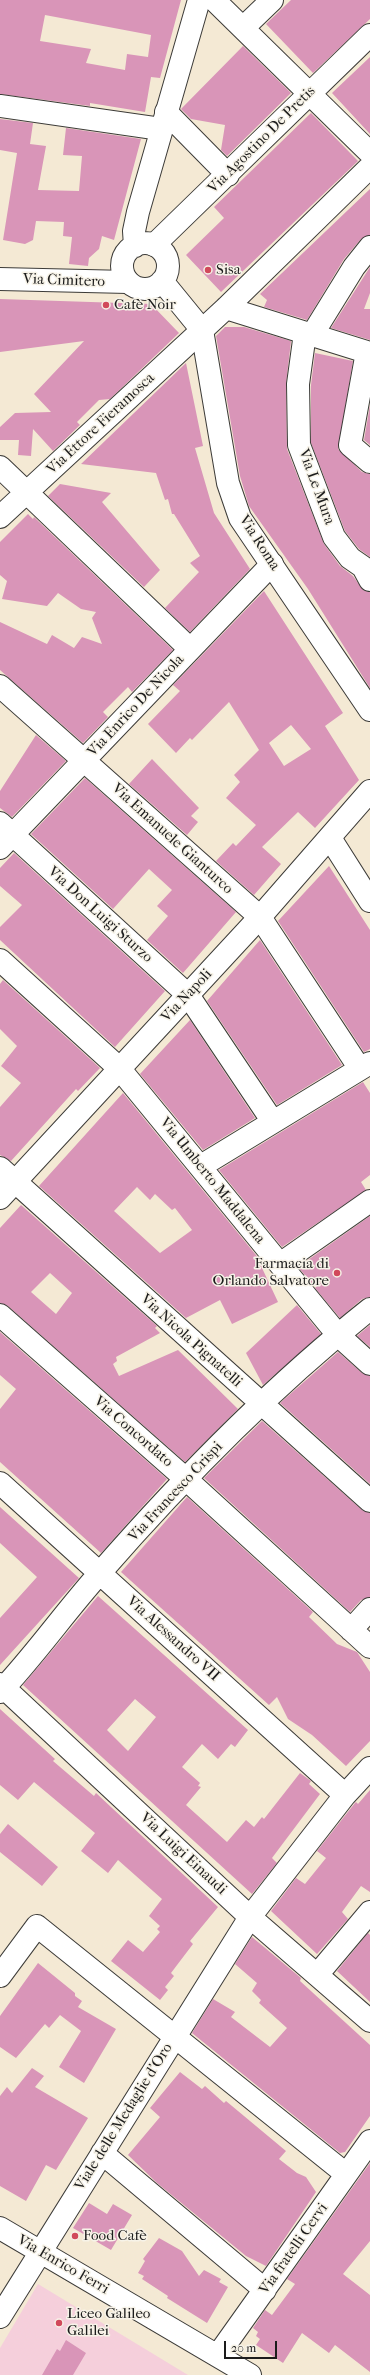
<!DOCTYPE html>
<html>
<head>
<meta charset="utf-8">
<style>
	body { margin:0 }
	#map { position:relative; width:370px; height:2375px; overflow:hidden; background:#f4e9d4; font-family:"IM FELL French Canon",serif }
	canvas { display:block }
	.scale { position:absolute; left:224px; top:2341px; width:53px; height:18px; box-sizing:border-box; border:2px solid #1c1c1c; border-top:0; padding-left:5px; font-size:12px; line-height:14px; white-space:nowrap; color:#1c1c1c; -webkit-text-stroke:3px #f7f3e8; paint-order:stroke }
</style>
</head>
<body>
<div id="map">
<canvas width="370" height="2375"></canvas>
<div class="scale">20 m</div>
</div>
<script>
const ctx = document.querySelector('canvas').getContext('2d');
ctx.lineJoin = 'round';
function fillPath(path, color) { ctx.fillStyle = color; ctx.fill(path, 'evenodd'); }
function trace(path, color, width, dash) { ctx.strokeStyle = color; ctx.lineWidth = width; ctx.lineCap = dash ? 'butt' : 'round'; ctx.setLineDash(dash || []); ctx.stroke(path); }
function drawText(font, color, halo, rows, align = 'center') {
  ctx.font = font + ' "IM FELL French Canon",serif'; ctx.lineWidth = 3; ctx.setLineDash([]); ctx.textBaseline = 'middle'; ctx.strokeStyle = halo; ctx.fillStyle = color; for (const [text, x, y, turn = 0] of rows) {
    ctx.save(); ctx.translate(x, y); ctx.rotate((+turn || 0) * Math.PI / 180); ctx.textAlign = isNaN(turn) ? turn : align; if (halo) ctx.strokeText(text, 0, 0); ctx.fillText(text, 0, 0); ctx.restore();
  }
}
fillPath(new Path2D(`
	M38,2284L188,2375H0V2348Z`), '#f5cfdb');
fillPath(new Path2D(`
	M0,0H181L160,78L151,77L145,112L90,103V106L0,94ZM45,15L151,35L148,57L127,54L125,70L86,63L91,49L40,41Z
	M291,0H370V19L313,73L266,24Z
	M243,46L291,93L227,156L221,150L225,125L191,119L181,109Z
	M370,57V134L332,93Z
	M311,113L358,161L221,292L186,255L224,218L214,207Z
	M0,119L33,123L30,144L46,146L38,190L79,191L82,156L63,155L66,128L141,139L114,240L102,236L99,249L89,258L88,266L69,264L72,237L63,236L64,222L36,221L33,240L25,244L3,240L17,153L0,150Z
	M370,189V235L361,239L344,259L307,320L264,307L267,300L260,294Z
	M370,267V293L364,309H370V340L331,328Z
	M0,299L151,304L179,333L110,399L99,400L77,422L80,425L53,451L33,429L31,456L18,455L19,440H0V427L15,413L51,412L34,394L84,341L0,352Z
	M225,327H244L291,341L286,384L287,449L324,544L340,566L353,576L363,590L370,592V688L308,589L249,506L240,476L216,336Z
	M315,353L353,361L338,449L362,472L370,474V557L359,549L345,531L311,443V385Z
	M186,363L203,446L195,448L214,513L250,569L190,632L165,608L199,572L190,563L200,556L174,514H172L168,499L165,500L156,473L81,464Z
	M370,405V445L364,440Z
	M60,484L111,493L102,502L160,570L144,587L48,496Z
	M28,514L33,519L34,517L173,650L132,692L128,687L103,712L108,717L83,743L0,670V622L47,644L52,635L74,648L82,637L102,644L92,618L96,612L81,609L58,593L47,606L2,599L7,581L0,575V542Z
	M264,591L343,713L325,726L359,780L315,828L298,812L262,847L281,864L254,895L216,861L233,843L236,846L256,825L226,798L240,782L234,775L259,750L229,702L192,740L190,738L176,753L148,724L180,691L173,685ZM291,725L311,749L284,766L269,743Z
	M36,735L66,761L12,817L0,808V791Z
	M152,759L199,808L191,816L198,822L187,835L129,784Z
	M85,778L236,912L183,973L147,940L168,916L157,906L172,890L149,869L113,909L31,834Z
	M14,853L165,991L115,1047L0,940V927L22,905L0,886V868Z
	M329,866L370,930V1049L364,1052L278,921Z
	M260,940L342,1065L277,1105L207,1001Z
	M3,980L100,1068L78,1091L76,1089L11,1161L0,1155V1107L21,1083L1,1066L17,1046L0,1029V984Z
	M190,1020L255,1118L203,1150L140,1074Z
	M363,1082L370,1093V1175L361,1182L366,1190L282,1247L219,1170Z
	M123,1093L265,1266L262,1268L278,1302L232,1324L220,1300L186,1318L39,1186ZM137,1187L150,1200L155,1194L172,1210L175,1208L192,1230L160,1253L114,1211Z
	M21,1205L157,1326L155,1328L160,1333L116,1357L117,1361L113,1364L119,1376L178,1350L238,1409L185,1462L8,1306L0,1303V1228ZM50,1273L72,1293L56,1314L31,1292Z
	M370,1216V1297L362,1299L340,1318L315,1288L322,1281L313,1285L298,1267Z
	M297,1305L321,1334L263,1385L246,1353Z
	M370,1325V1347L357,1336Z
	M0,1332L167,1479L101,1553L0,1462V1409L16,1389L0,1375Z
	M338,1352L362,1373L370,1376V1484L280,1403Z
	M262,1421L362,1510L370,1513V1597L361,1600L350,1612L204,1478Z
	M187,1497L313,1612L309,1617L337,1644L357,1652L370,1672V1741L346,1766L312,1735L288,1719L277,1697L269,1705L121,1572Z
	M0,1507L79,1578L0,1665V1618L37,1577L0,1543Z
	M98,1596L248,1730L235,1747L231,1744L218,1759L202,1744L182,1767L200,1783L198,1786L201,1787L186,1805L227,1842L246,1820L254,1827L262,1817L264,1819L300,1773L311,1781L309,1784L320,1794L272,1858L277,1863L252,1894L23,1685ZM135,1699L156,1717L128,1751L107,1730Z
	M0,1709L55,1759L53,1761L94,1796L96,1793L218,1907L190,1941L193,1944L171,1973L174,1976L165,1987L168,1990L160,2000L111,1961L128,1940L143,1952L160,1932L157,1929L160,1926L149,1916L162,1899L118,1860L108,1873L81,1851L95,1833L34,1782L18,1800L0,1785Z
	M370,1790V1892L361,1886L342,1912L348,1919L317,1954L271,1911L296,1878L305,1884L326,1858L317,1851L355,1803L356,1802L358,1804Z
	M8,1824L58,1867L42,1886L0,1852V1834Z
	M368,1933L370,1935V2002L337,1971Z
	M252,1937L301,1978L300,1981L370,2045V2116L345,2152L340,2153L192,2033L213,1999L235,2012L231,2017L270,2047L287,2028L259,2003L261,2000L252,1991L257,1983L235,1964Z
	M38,1963L75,1993V1996L82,2001L78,2007L116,2029L84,2083L59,2067L81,2031L60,2015L49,2028L45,2024L16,2058L0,2047V2016Z
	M32,2068L44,2076L35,2087L88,2118L56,2170L46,2165L26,2201L0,2186V2096L7,2087L12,2093Z
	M180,2072L202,2089L205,2086L224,2103L226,2101L286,2151L279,2159L297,2173L306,2177L316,2192L266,2266L246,2256L157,2183L128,2155L160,2117L150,2108Z
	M370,2163V2241L343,2274L370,2295V2372L335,2345L329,2353L302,2333L283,2363L256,2345L260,2339L256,2336L258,2332L253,2328L265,2310L272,2315L295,2284L287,2279Z
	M89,2203L107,2214L113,2204L132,2215L111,2250L73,2228Z
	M159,2238L182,2251L199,2276L204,2270L221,2279L219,2282L228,2287L207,2323L167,2298L168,2296L142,2279L144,2276L138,2273L145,2261L143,2259Z
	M66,2340L86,2353L73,2375H42L57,2349L60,2351Z`), '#d995b8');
const minor = new Path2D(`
	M214,0L370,153
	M243,28L272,0
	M0,106L161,129
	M166,112L228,175
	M154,245L370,35
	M0,279L128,282
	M226,308L370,353
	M305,333L298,384L299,445L334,537L350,558L363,567L370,580
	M312,335L354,267L370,247
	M367,352L350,445L370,462
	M0,467L190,649
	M0,517L226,308L370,167
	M0,686L260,917L360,1069
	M0,823L188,995L273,1122
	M330,838L370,901
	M0,848L272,564
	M0,960L119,1068L338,1335L370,1364
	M201,1166L370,1063
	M0,1168L370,1501
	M280,1264L370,1201
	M0,1315L187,1480L370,1647
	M0,1483L345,1795
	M351,1630L370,1609
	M0,1684L250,1917L370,2021
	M0,1692C35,1655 65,1612 99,1574C181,1480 273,1386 370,1309
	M317,1975L370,1912
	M0,1976L37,1926L346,2174
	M102,2153L265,2290
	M0,2228L250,2375
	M0,2317L250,1917L345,1795L370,1768
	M218,2355L370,2141`);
const major = new Path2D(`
	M122 266a23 23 0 1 1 46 0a23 23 0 1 1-46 0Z
	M135,246L134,231L138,212L199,0
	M162,281L202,330L228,483L240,518L370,710
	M0,1198L260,917L370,791`);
trace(minor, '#3c3b38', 24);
trace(major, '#3c3b38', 24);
trace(minor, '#fff', 22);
trace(major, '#fff', 22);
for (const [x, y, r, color] of [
	[208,270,4,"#d1495b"],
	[106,305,4,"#d1495b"],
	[337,1273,4,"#d1495b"],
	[75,2236,4,"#d1495b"],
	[59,2323,4,"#d1495b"]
]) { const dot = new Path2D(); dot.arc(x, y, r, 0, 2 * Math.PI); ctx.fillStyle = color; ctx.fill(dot); trace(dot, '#f7f3e8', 1.5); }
drawText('15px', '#1c1c1c', '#f7f3e8', [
	["Via Agostino De Pretis",262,140,-45],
	["Via Cimitero",64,281,2],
	["Via Ettore Fieramosca",101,424,-43],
	["Via Le Mura",316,487,70],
	["Via Roma",259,543,57],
	["Via Enrico De Nicola",136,706,-47],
	["Via Emanuele Gianturco",172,839,42],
	["Via Don Luigi Sturzo",100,915,42],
	["Via Napoli",187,996,-47],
	["Via Umberto Maddalena",212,1181,51],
	["Via Nicola Pignatelli",191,1341,42],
	["Via Concordato",133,1432,41],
	["Via Francesco Crispi",176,1492,-47],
	["Via Alessandro VII",173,1639,42],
	["Via Luigi Einaudi",183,1854,43],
	["Viale delle Medaglie d'Oro",124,2117,-58],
	["Via fratelli Cervi",294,2249,-55],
	["Via Enrico Ferri",63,2265,30]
]);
drawText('15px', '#1c1c1c', '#f7f3e8', [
	["Sisa",216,270],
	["Cafè Noir",114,305],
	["Farmacia di",329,1264,"right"],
	["Orlando Salvatore",329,1281,"right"],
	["Food Cafè",83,2236],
	["Liceo Galileo",67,2314],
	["Galilei",67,2331]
], 'left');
</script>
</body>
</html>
